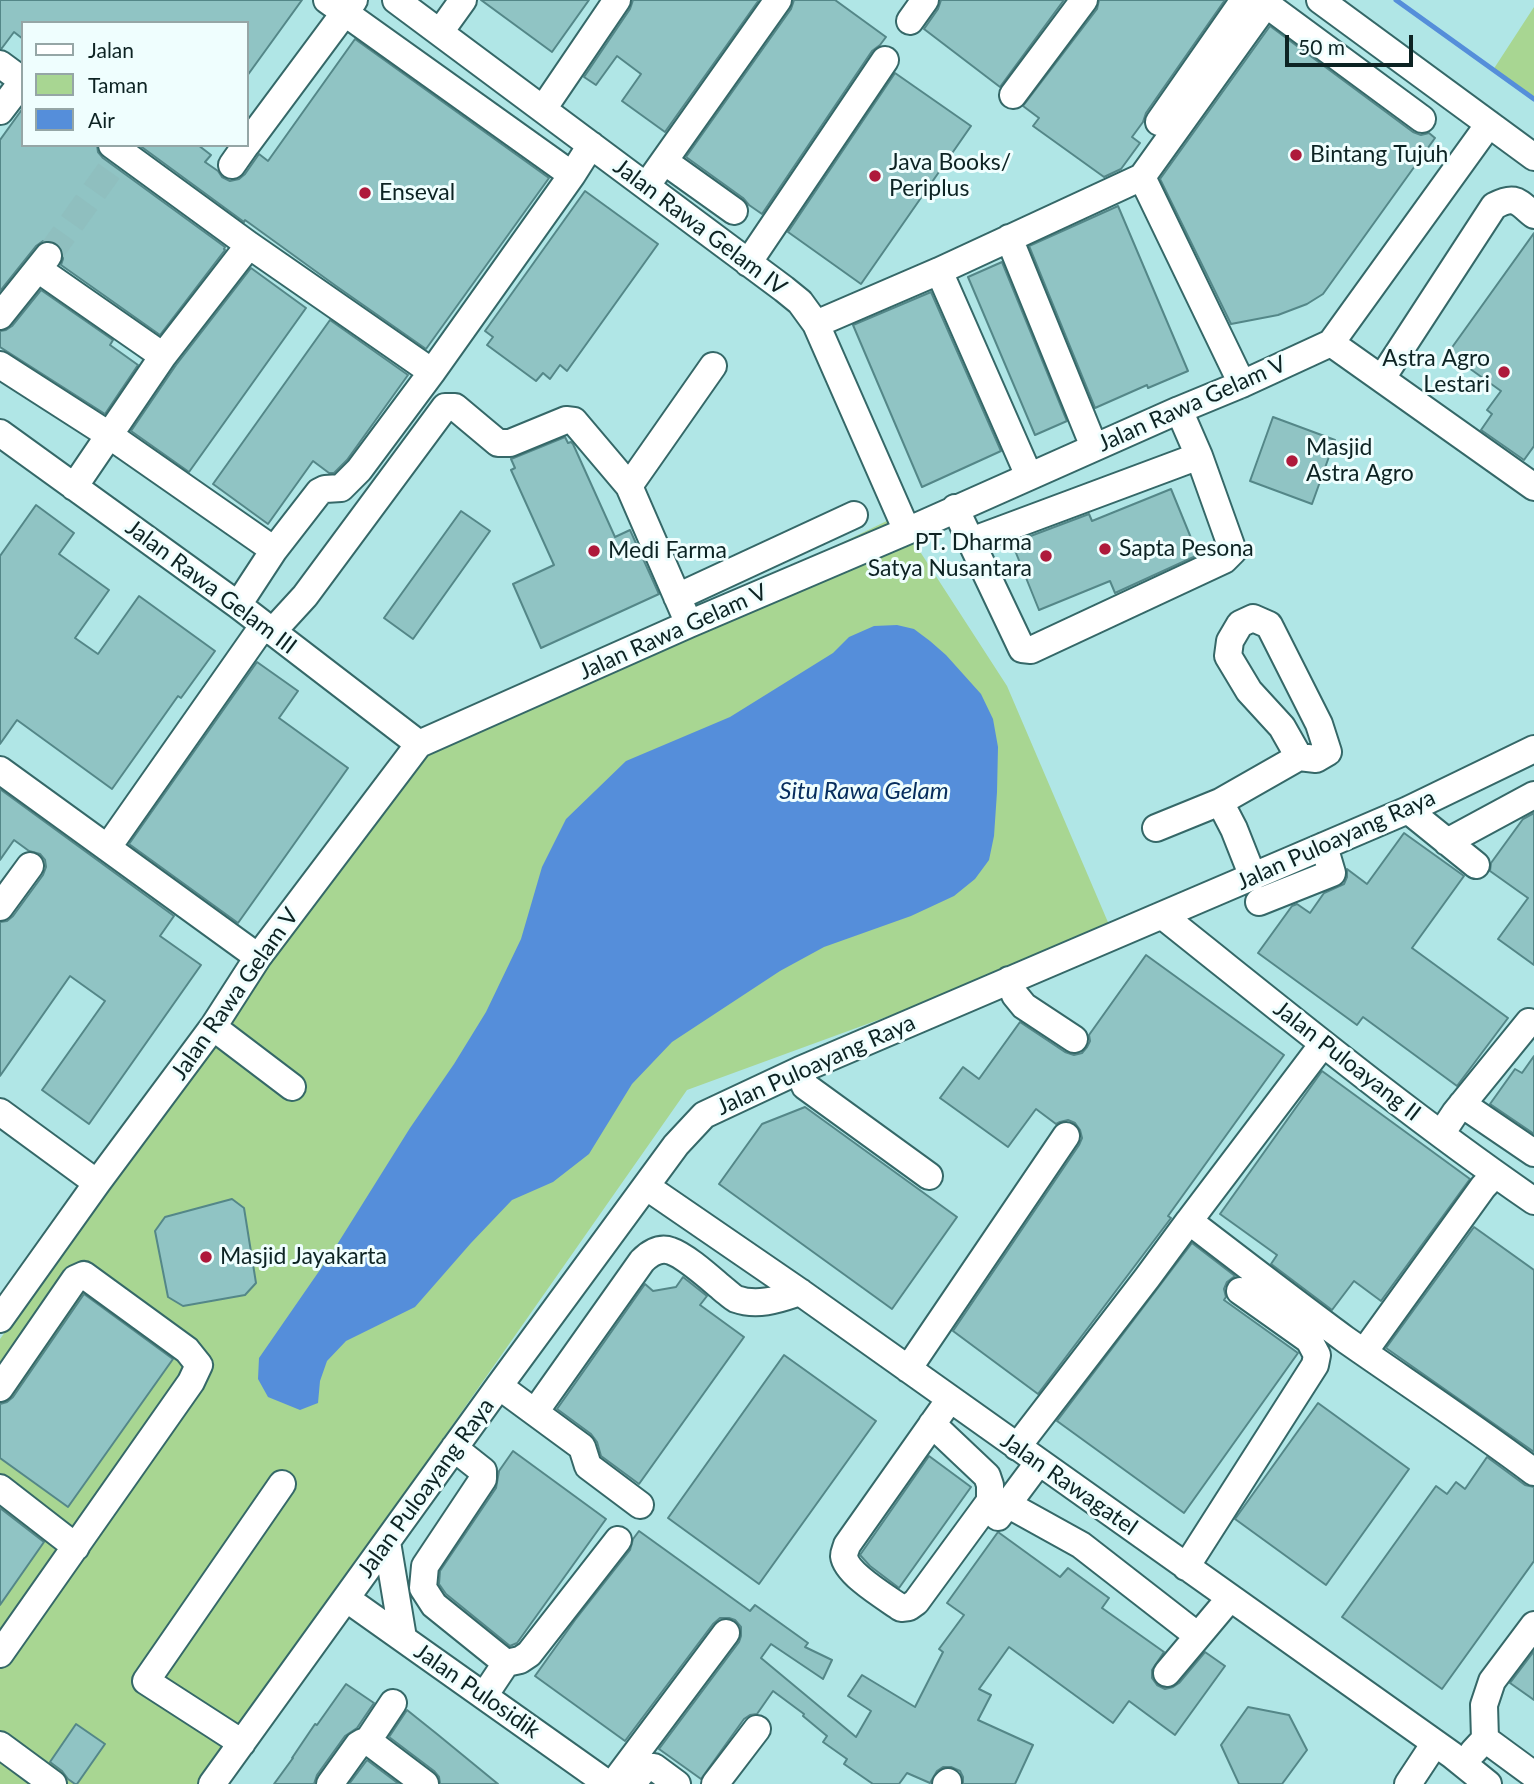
<!DOCTYPE html>
<html>
<head>
<meta charset="utf-8">
<style>
	body { margin:0 }
	#map { position:relative; width:1534px; height:1784px; overflow:hidden; background:#b0e6e6; font-family:Lato,sans-serif }
	canvas { display:block }
	.legend { position:absolute; left:21px; top:21px; width:228px; height:126px; box-sizing:border-box; background:#effefe; border:2px solid #95a6a6; margin:0; padding:9px 12px; list-style:none; font-size:21px; color:#0d2323 }
	.legend li { display:flex; align-items:center; gap:14px; height:35px }
	.legend b { width:35px; border:2px solid #95a6a6 }
	.scale { position:absolute; left:1285px; top:35px; width:128px; height:32px; box-sizing:border-box; border:4px solid #0d2323; border-top:0; padding-left:9px; font-size:21px; line-height:24px; white-space:nowrap; color:#0d2323; -webkit-text-stroke:5px #effefe; paint-order:stroke }
</style>
</head>
<body>
<div id="map">
<canvas width="1534" height="1784"></canvas>
<ul class="legend">
<li><b style="height:9px;background:#fff"></b>Jalan</li>
<li><b style="height:19px;background:#a8d692"></b>Taman</li>
<li><b style="height:19px;background:#558eda"></b>Air</li>
</ul>
<div class="scale">50 m</div>
</div>
<script>
const ctx = document.querySelector('canvas').getContext('2d');
ctx.lineJoin = 'round';
function fillPath(path, color) { ctx.fillStyle = color; ctx.fill(path, 'evenodd'); }
function trace(path, color, width, dash) { ctx.strokeStyle = color; ctx.lineWidth = width; ctx.lineCap = dash ? 'butt' : 'round'; ctx.setLineDash(dash || []); ctx.stroke(path); }
function drawText(font, color, halo, rows, align = 'center') {
  ctx.font = font + ' Lato,sans-serif'; ctx.lineWidth = 6; ctx.setLineDash([]); ctx.textBaseline = 'middle'; ctx.strokeStyle = halo; ctx.fillStyle = color; for (const [text, x, y, turn = 0] of rows) {
    ctx.save(); ctx.translate(x, y); ctx.rotate((+turn || 0) * Math.PI / 180); ctx.textAlign = isNaN(turn) ? turn : align; if (halo) ctx.strokeText(text, 0, 0); ctx.fillText(text, 0, 0); ctx.restore();
  }
}
fillPath(new Path2D(`
	M1534,7V97L1493,70Z
	M897,516L1007,686L1113,934L687,1090L201,1784H0V1339L424,746Z`), '#a8d692');
fillPath(new Path2D(`
	M897,625L914,629L930,641L946,655L981,694L993,719L998,747L997,792L994,836L989,860L975,879L954,896L911,916L824,947L780,971L672,1042L632,1084L589,1154L553,1182L512,1200L471,1243L415,1307L346,1341L327,1361L320,1381L318,1403L300,1410L268,1397L258,1379L259,1358L333,1251L410,1128L454,1064L486,1012L521,939L542,867L566,819L626,761L730,717L833,653L849,637L874,626Z`), '#558eda');
trace(new Path2D(`
	M1396,0L1534,99`), '#558eda', 5);
const building = new Path2D(`
	M0,0H302L247,76V23H23V39L14,32L2,48L0,49Z
	M481,0H589L552,52Z
	M633,0H759L665,132L622,101L641,74L617,56L596,85L584,77L630,9Z
	M794,0H835L886,37L880,45L872,51L762,214L749,205L743,198L686,157L791,9Z
	M941,0H1064L1000,87L924,29L938,9Z
	M1099,0H1225L1146,113L1143,122L1132,137L1140,143L1121,169L1104,177L1033,126L1039,118L1023,106L1097,9Z
	M1270,26L1413,132L1421,135L1429,133L1435,138L1323,294L1307,304L1278,315L1231,324L1160,179Z
	M355,39L549,178L426,349L336,286L245,220L244,222L139,145H198L211,155L205,162L218,171L222,177L230,181L239,179L245,174L259,154L268,161Z
	M895,73L971,126L861,284L788,232Z
	M23,108V145H97L98,152L103,158L225,247L224,249L225,250L160,335L61,265L63,259V251L58,244L51,241H43L36,246L0,291V140Z
	M585,191L658,244L567,371L560,365L550,379L543,373L536,381L487,345L493,337L485,331Z
	M1118,206L1188,371L1148,388L1147,385L1095,408L1029,246Z
	M1534,233V446L1524,460L1481,430L1492,414L1487,410L1501,391L1448,353Z
	M1002,262L1067,421L1035,435L968,277Z
	M251,268L306,308L189,472L131,431L176,365Z
	M41,290L113,340L110,345L138,365L105,414L0,347V331L6,330L12,326Z
	M931,292L1001,451L922,487L853,325Z
	M330,320L408,375L347,460L334,473H329L313,461L268,524L213,484Z
	M1273,417L1335,440L1312,504L1250,481Z
	M565,437L568,443L571,442L573,444L615,537L630,530L659,594L541,648L513,584L554,565L511,470L515,468L511,459Z
	M1171,489L1198,555L1115,593L1110,581L1039,610L1012,543L1089,514L1092,521Z
	M36,505L74,533L59,554L109,590L75,638L98,654L139,596L215,651L181,698L178,696L112,789L17,720L0,744V556Z
	M461,511L490,531L413,639L384,618Z
	M257,662L298,691L279,718L348,768L238,923L129,844Z
	M0,789L174,916L160,936L201,965L89,1124L42,1090L105,1001L70,976L0,1076V922L7,921L13,916L43,875L46,867L45,860L40,854L29,851L14,840L0,860Z
	M1534,813V965L1498,939L1528,898L1490,871L1491,863L1523,819Z
	M1404,833L1464,876L1412,948L1508,1018L1457,1086L1363,1017L1357,1025L1258,953L1292,906L1297,904L1310,913L1324,893L1344,884L1347,877V869L1367,884Z
	M1146,955L1284,1055L1168,1216L1171,1218L1038,1394L953,1331L1079,1145L1082,1138L1080,1130L1075,1123L1068,1120L1060,1122L1056,1124L1036,1109L1008,1147L940,1098L963,1067L979,1079L1020,1022L1065,1052L1074,1055L1082,1053L1087,1047L1090,1041L1089,1035Z
	M1534,1056V1134L1490,1104L1515,1069L1522,1073Z
	M1322,1071L1470,1179L1381,1301L1354,1281L1332,1310L1271,1264L1277,1255L1220,1214Z
	M805,1107L957,1217L892,1309L719,1184L762,1124Z
	M232,1199L244,1208L256,1283L245,1295L183,1306L168,1297L155,1231L165,1217Z
	M1474,1227L1534,1270V1452L1386,1348Z
	M1192,1243L1235,1276L1227,1282L1224,1289L1226,1297L1224,1300L1298,1353L1184,1513L1057,1421Z
	M683,1277L707,1296L700,1305L744,1337L639,1484L601,1456L597,1442L591,1434L557,1409L645,1284L653,1291L676,1287Z
	M84,1294L173,1359L68,1507L0,1458V1404L7,1402L13,1397Z
	M784,1355L876,1421L759,1584L668,1518Z
	M1318,1403L1409,1469L1326,1585L1235,1519Z
	M513,1451L606,1519L517,1643L510,1646L446,1594L439,1584L440,1571L496,1488L499,1471Z
	M929,1456L971,1487L899,1588L870,1566L860,1555Z
	M1487,1457L1525,1485L1534,1487V1561L1442,1689L1342,1617L1436,1486L1447,1494L1456,1482L1465,1489Z
	M0,1508L44,1542L0,1605Z
	M639,1531L750,1611L755,1605L808,1643L805,1647L832,1660L823,1679L771,1644L761,1658L856,1737L871,1711L848,1696L862,1675L915,1707L943,1652L939,1649L964,1615L947,1603L998,1532L1060,1577L1068,1568L1109,1598L1102,1608L1164,1652L1152,1670V1678L1157,1685L1165,1689L1173,1687L1179,1683L1205,1652L1225,1666L1175,1735L1129,1701L1113,1723L1009,1647L979,1689L991,1695L978,1720L1033,1745L1015,1784H963V1777L960,1771L951,1767H943L937,1771L930,1783L907,1773L899,1784H873L844,1764L847,1759L823,1742L827,1736L803,1716L804,1714L773,1691L757,1714L750,1715L744,1719L701,1779L659,1749L739,1642L741,1636V1627L735,1620L729,1618H720L713,1624L625,1741L535,1676L575,1620L630,1550L633,1539Z
	M1534,1651V1700L1510,1683Z
	M346,1684L374,1703L357,1728L345,1736L317,1775L314,1784H274L293,1758H292L315,1724L317,1725Z
	M1248,1707L1289,1715L1307,1750L1282,1784H1239L1221,1745Z
	M407,1710L437,1734L498,1784H440L439,1777L434,1771L389,1737Z
	M76,1724L105,1744L77,1784H75L68,1779L62,1771L50,1762Z
	M367,1760L399,1784H349Z`);
fillPath(building, '#90c4c4');
trace(building, '#548788', 2);
trace(new Path2D(`
	M49,255L109,171`), '#8fbfbf', 26, [26, 13]);
const minor = new Path2D(`
	M327,0L572,175
	M396,0L784,289L800,302L816,324L907,531
	M1320,0L1534,157
	M1266,4L1422,119
	M910,21L925,0
	M440,32L463,0
	M0,64L23,81
	M1013,95L1084,0
	M543,109L617,0
	M0,111L23,81
	M1159,122L1244,0
	M247,144L354,0
	M112,145L249,245L432,372
	M664,161L734,211
	M232,165L246,145
	M1142,177L1242,384
	M645,185L652,178L778,0
	M1009,238L1094,447
	M748,263L885,60
	M38,269L163,356
	M939,271L1029,476
	M0,316L48,256
	M816,324L939,271L1142,177L1269,0
	M1331,343L1534,487
	M0,365L109,435L274,550
	M1382,378L1494,206C1515,195 1517,201 1534,215
	M0,433L238,605L419,744
	M629,486L713,366
	M74,487L163,356L249,245
	M955,508L1022,649L1031,650L1224,560L1233,551L1199,456L1179,410
	M971,541L1199,456
	M677,597L854,515
	M238,605L274,550L319,492L325,489L341,488L359,470L432,372L572,175L591,145
	M272,632L305,596L445,407H455L498,443H510L566,420L574,421L629,486L689,624
	M0,770L258,957
	M1408,810L1476,865
	M1156,828L1220,802
	M1447,842L1534,795
	M108,847L263,626
	M1253,877L1234,829L1220,802L1299,757L1316,759L1328,752L1319,724L1269,625L1253,618L1240,624L1230,641L1228,656L1249,691L1282,727L1299,757
	M1259,902L1332,873L1324,846
	M0,907L30,866
	M1163,916C1285,1013 1406,1113 1534,1201
	M1009,980L1015,995L1024,1006L1074,1039
	M213,1027L292,1087
	M1323,1044L1189,1221C1241,1261 1293,1301 1346,1340C1409,1384 1473,1426 1534,1472
	M800,1070L805,1086L929,1176
	M1462,1104L1534,1153
	M0,1112L97,1183
	M1441,1134L1455,1113L1529,1022
	M647,1187L800,1292L1452,1755L1488,1784
	M0,1319L97,1183L213,1027L258,957L419,744L689,624L907,531L1179,410L1242,384L1331,343L1489,124
	M1364,1352L1483,1187L1495,1174
	M908,1369L1066,1136
	M499,1386L582,1447L588,1466L640,1505
	M0,1388L75,1279L84,1275L187,1350L199,1365L191,1382L0,1654
	M535,1412L642,1261C650,1253 660,1247 671,1251C686,1256 711,1279 723,1289C727,1292 732,1297 736,1299C758,1307 779,1299 800,1292
	M932,1424L987,1476L990,1485V1501L916,1602L909,1607L901,1608C887,1598 846,1574 844,1556C844,1552 846,1549 847,1545L950,1399
	M1017,1447L1147,1278L1189,1221
	M454,1448L483,1471V1479L425,1566L423,1588L434,1605L506,1663
	M0,1488L76,1547
	M1007,1504L1081,1545L1198,1636
	M998,1517L1039,1462
	M387,1542L403,1638
	M1186,1567L1315,1365L1317,1355L1309,1340L1240,1291
	M347,1599L608,1784
	M1167,1673L1230,1598
	M484,1696L506,1663L520,1660L529,1654L618,1540
	M1485,1739L1484,1705L1492,1681L1534,1625
	M367,1742L393,1703
	M242,1743L146,1681L282,1484
	M0,1745L53,1784
	M1473,1752L1485,1739L1534,1775
	M212,1784L499,1386L676,1145L704,1115L800,1070L1408,810L1534,749
	M330,1784L358,1745L363,1742L372,1744L425,1784
	M613,1784L726,1633
	M632,1784L645,1768L654,1767L677,1784
	M715,1784L757,1729
	M946,1784L948,1782
	M1408,1784L1435,1743`);
trace(minor, '#356868', 30);
trace(minor, '#fff', 26);
for (const [x, y, r, color] of [
	[1296,155,7,"#ae193b"],
	[875,176,7,"#ae193b"],
	[365,193,7,"#ae193b"],
	[1504,372,7,"#ae193b"],
	[1292,461,7,"#ae193b"],
	[1105,549,7,"#ae193b"],
	[594,551,7,"#ae193b"],
	[1046,556,7,"#ae193b"],
	[206,1257,7,"#ae193b"]
]) { const dot = new Path2D(); dot.arc(x, y, r, 0, 2 * Math.PI); ctx.fillStyle = color; ctx.fill(dot); trace(dot, '#effefe', 2.5); }
drawText('23px', '#0d2323', '#effefe', [
	["Bintang Tujuh",1310,155],
	["Java Books/",889,163],
	["Periplus",889,189],
	["Enseval",379,193],
	["Astra Agro",1490,359,"right"],
	["Lestari",1490,385,"right"],
	["Masjid",1306,448],
	["Astra Agro",1306,474],
	["PT. Dharma",1032,543,"right"],
	["Satya Nusantara",1032,569,"right"],
	["Sapta Pesona",1119,549],
	["Medi Farma",608,551],
	["Masjid Jayakarta",220,1257]
], 'left');
drawText('23px', '#0d2323', '#effefe', [
	["Jalan Rawa Gelam IV",700,227,37],
	["Jalan Rawa Gelam V",1192,404,-24],
	["Jalan Rawa Gelam III",211,587,37],
	["Jalan Rawa Gelam V",673,632,-24],
	["Jalan Puloayang Raya",1336,840,-24],
	["Jalan Rawa Gelam V",235,994,-55],
	["Jalan Puloayang II",1347,1061,38],
	["Jalan Puloayang Raya",816,1065,-24],
	["Jalan Rawagatel",1069,1484,35],
	["Jalan Puloayang Raya",426,1488,-54],
	["Jalan Pulosidik",477,1691,35]
]);
drawText('italic 24px', '#062d5d', '#effefe', [
	["Situ Rawa Gelam",864,791]
]);
</script>
</body>
</html>
